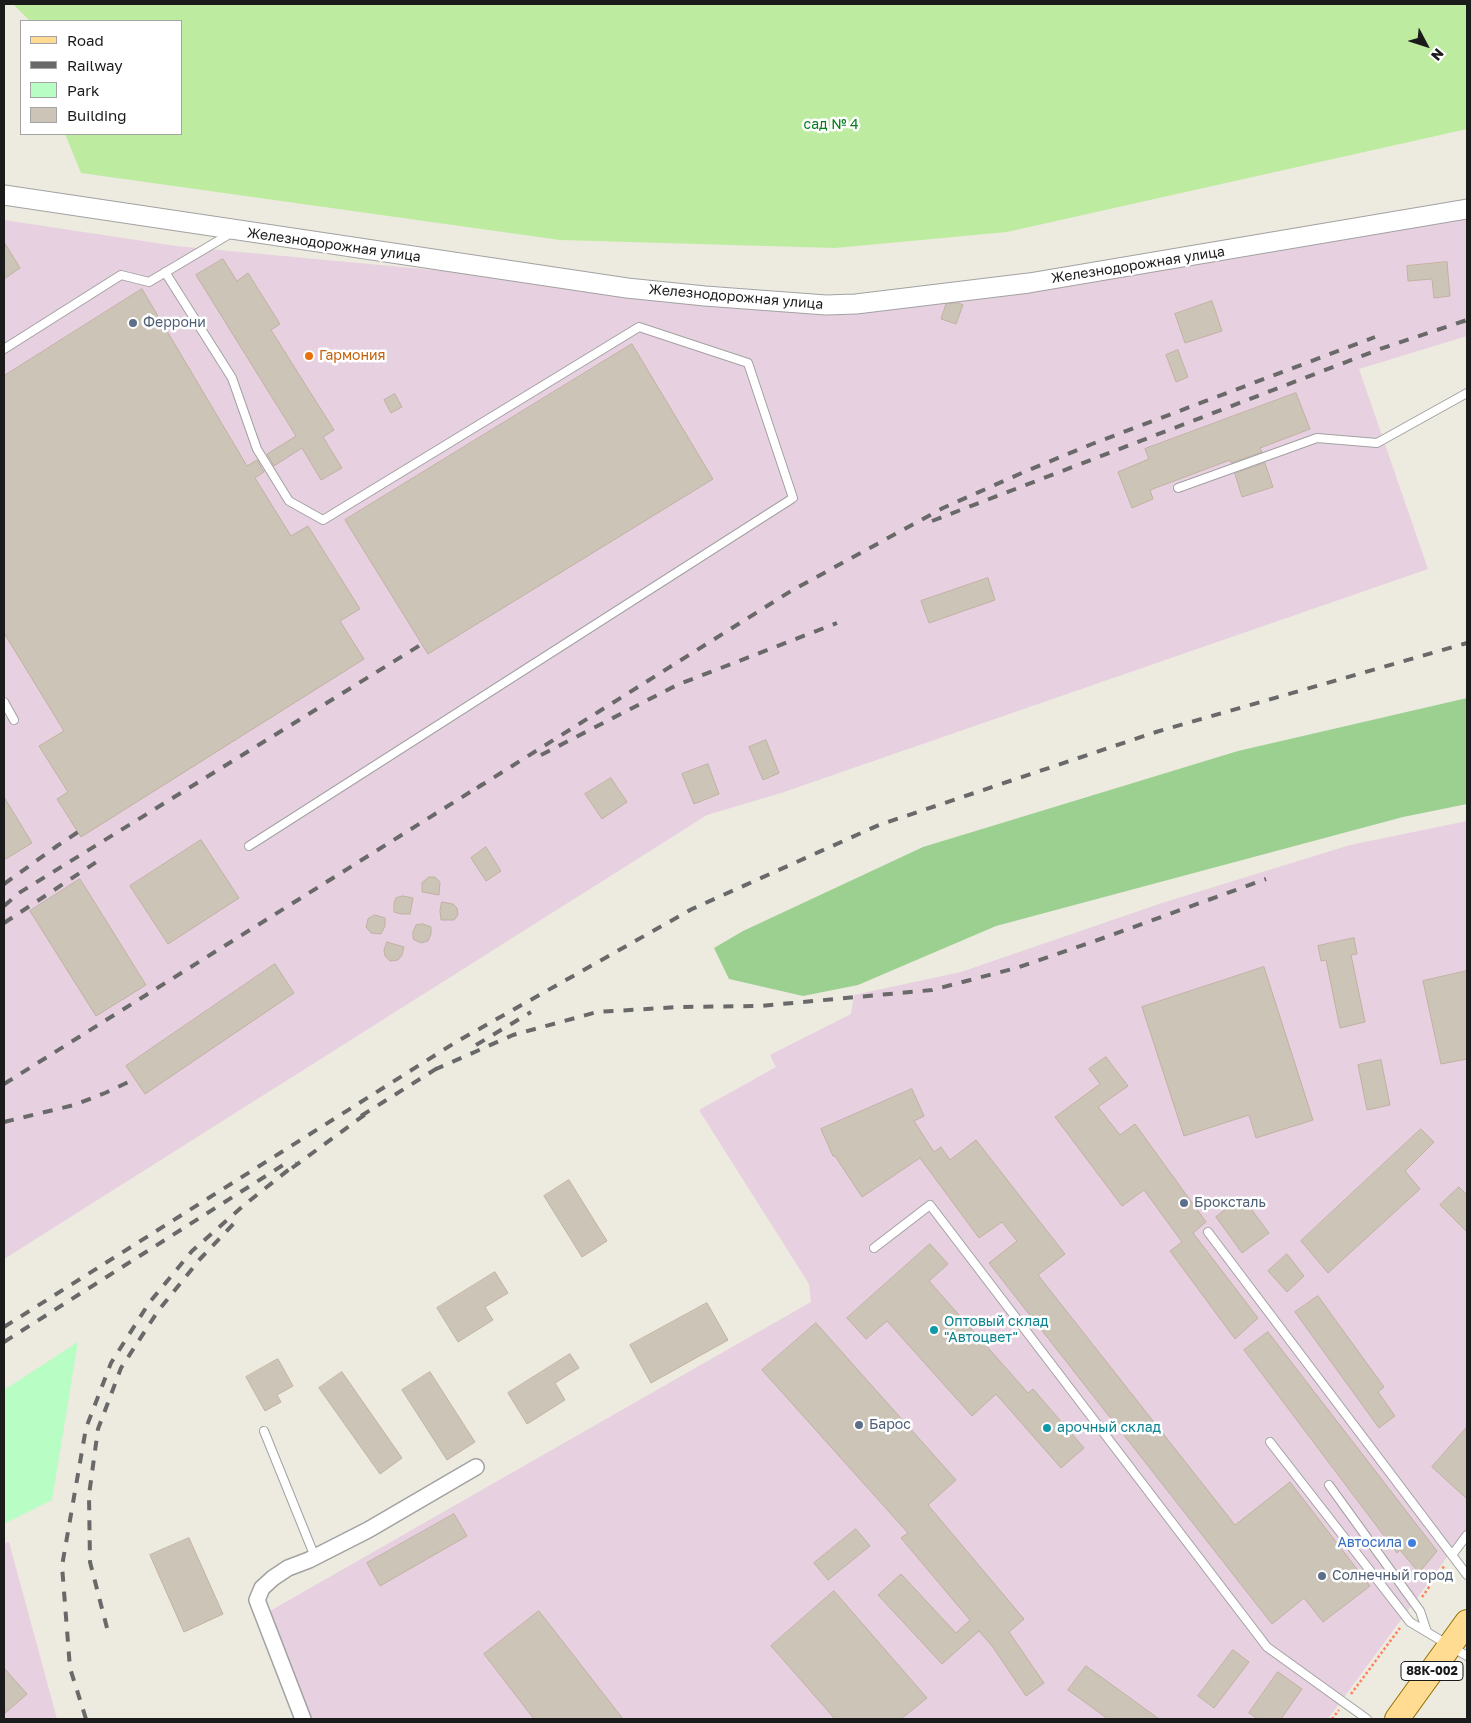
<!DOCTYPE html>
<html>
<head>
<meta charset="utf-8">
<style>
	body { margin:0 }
	#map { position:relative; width:1471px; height:1723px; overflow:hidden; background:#edeadf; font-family:"Golos Text",sans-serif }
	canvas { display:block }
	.frame { position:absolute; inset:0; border:5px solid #1b1b1b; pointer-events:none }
	.legend { position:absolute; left:20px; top:20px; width:162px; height:115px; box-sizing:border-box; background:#fff; border:1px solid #a4a4a4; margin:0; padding:6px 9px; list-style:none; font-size:15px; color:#1b1b1b }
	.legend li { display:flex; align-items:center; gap:10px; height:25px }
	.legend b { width:25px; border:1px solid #a4a4a4 }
	.north { position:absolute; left:1401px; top:20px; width:50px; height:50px; -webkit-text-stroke:4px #fff; paint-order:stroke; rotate:130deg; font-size:14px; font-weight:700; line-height:20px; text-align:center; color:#1b1b1b }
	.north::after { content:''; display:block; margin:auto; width:18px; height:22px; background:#1b1b1b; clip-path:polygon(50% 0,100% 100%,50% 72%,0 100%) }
</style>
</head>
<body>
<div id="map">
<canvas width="1471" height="1723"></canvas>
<div class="frame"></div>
<ul class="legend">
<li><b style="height:6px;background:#ffdc92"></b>Road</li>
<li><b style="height:6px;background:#696969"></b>Railway</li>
<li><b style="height:14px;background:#b7fdc4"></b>Park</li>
<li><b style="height:14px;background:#cdc4b8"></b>Building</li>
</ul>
<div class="north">N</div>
</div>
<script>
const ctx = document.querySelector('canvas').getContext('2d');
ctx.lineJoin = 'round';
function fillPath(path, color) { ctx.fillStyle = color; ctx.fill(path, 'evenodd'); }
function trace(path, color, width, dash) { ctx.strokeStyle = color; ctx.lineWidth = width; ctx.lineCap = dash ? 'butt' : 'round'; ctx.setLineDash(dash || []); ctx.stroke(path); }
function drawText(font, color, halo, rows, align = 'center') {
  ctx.font = font + ' "Golos Text",sans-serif'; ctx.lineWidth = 5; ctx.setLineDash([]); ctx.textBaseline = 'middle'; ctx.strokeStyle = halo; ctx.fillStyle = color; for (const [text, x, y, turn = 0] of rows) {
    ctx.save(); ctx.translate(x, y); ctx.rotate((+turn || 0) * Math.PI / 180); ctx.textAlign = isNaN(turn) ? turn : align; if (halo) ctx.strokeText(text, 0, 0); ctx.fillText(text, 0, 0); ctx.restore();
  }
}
fillPath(new Path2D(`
	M1467,213V336L1359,369L1428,569L781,793L707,815L4,1259V220L176,246L627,288L887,301Z
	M1467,821V1530L1328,1719H312L270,1611L811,1302L809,1284L699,1110L776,1067L770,1055L851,1014L854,995L961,972L1162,903L1350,845Z
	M9,1542L57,1719H4V1543Z`), '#e7d0e0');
fillPath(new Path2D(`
	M13,4H1467V129L1007,232L835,248L560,240L81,173L65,134H181V21H30Z`), '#bdeca0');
fillPath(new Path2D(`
	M1467,698V804L1403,817L996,926L858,985L803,996L729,979L714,948L743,931L923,847L1238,751Z`), '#9cd090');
fillPath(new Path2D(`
	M78,1342L52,1500L4,1524V1390Z`), '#b7fdc4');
const building = new Path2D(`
	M4,242L20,268L4,279Z
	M223,259L237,281L248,273L280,324L271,330L334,430L323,437L342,468L321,480L302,448L274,466L267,454L296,436L196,275Z
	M1447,262L1450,296L1434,298L1432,279L1408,281L1407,266Z
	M142,289L247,466L257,460L264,472L255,478L291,536L308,526L360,609L340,621L364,659L81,837L57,799L68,792L39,746L64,731L4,633V376Z
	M1212,301L1222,331L1185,343L1175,314Z
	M959,303L963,305L956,324L941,319L946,304Z
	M632,344L713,479L428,654L345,520Z
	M1178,350L1188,377L1176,382L1166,355Z
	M1296,393L1310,429L1260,448L1262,452L1231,463L1230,460L1150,490L1153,499L1132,508L1118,472L1149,459L1145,449Z
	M395,394L402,407L391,413L384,400Z
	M1265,463L1273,487L1242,497L1235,474Z
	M988,578L995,600L929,623L921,601Z
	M766,740L779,773L763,780L749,747Z
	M708,764L719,794L694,804L682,774Z
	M611,778L627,802L602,819L585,794Z
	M4,797L32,843L4,860Z
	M201,840L239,898L168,944L130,886Z
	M486,847L501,871L486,881L471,858Z
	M429,877H435L440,882L439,895L422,892V883Z
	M80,879L146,985L96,1016L30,911Z
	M403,896L413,898L410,914H401L394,912V903L396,898Z
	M442,902L453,904L457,908L458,915L454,920H441L440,911Z
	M375,915L385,918V926L381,934L371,933L366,927L368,919Z
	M423,924L431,927V934L428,941L421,943L413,939V932L416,925Z
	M1354,938L1357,954L1351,955L1365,1022L1340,1028L1326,960L1321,961L1318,946Z
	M387,942L404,947L402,955L398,960L390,961L385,956L384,951Z
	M275,964L294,993L145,1094L126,1066Z
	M1264,967L1313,1120L1256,1138L1249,1115L1184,1136L1142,1007Z
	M1467,971V1059L1441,1064L1423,981Z
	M1106,1057L1128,1086L1098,1107L1120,1135L1135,1124L1206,1222L1193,1233L1258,1318L1235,1339L1170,1251L1182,1242L1144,1190L1122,1206L1055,1117L1100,1084L1089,1069Z
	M1381,1060L1390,1105L1367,1110L1358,1065Z
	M912,1089L924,1116L914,1121L934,1152L941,1147L950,1160L976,1140L1065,1254L1038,1275L1235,1525L1290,1482L1370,1586L1323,1622L1304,1598L1272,1624L989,1263L1017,1241L1002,1222L979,1238L920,1158L862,1197L835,1156H833L821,1129Z
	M1421,1129L1434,1142L1405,1171L1420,1189L1328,1273L1301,1241Z
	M569,1180L607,1241L582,1257L544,1196Z
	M1459,1187L1467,1195V1232L1440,1205Z
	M1242,1197L1269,1233L1242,1253L1216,1217Z
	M930,1244L948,1264L929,1281L1028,1393L1033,1389L1084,1448L1061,1468L996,1394L972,1416L887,1321L866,1339L847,1318Z
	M1287,1254L1304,1276L1287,1292L1268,1271Z
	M495,1272L508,1293L485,1307L493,1320L458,1342L437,1308Z
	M1318,1296L1384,1387L1378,1392L1395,1416L1379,1428L1295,1312Z
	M707,1303L728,1340L651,1383L630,1345Z
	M816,1323L956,1480L928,1505L1024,1619L1009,1632L1044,1683L1026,1696L992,1646L979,1631L942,1664L878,1595L901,1574L956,1633L970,1620L901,1538L908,1533L762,1370Z
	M1268,1332L1437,1551L1419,1573L1400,1550L1397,1553L1244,1350Z
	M570,1354L579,1368L555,1383L565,1400L527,1424L508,1393Z
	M278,1359L293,1386L277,1395L281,1402L265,1411L246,1377Z
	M342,1372L402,1458L380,1474L319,1388Z
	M430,1372L475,1442L447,1460L402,1390Z
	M1467,1427V1499L1432,1467Z
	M454,1514L467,1536L380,1586L367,1563Z
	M856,1529L870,1546L828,1580L814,1563Z
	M189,1538L223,1614L184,1632L150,1555Z
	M834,1591L927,1698L901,1719H835L771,1646Z
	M539,1611L623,1719H534L484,1654Z
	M1233,1650L1249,1662L1214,1708L1198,1696Z
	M1086,1666L1159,1719H1108L1068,1690Z
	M4,1668L27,1694L4,1714Z
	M1278,1672L1302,1689L1281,1719H1258L1249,1713Z`);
fillPath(building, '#cdc4b8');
trace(building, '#c0b2a1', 1);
const service = new Path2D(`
	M165,272L232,378L257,449L289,501L323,520L639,327L748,363L793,498L249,846
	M4,349L121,275L149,282L233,232
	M1178,488L1317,438L1377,443L1467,393
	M4,702L14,720
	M1208,1232L1467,1575
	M874,1248L930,1205L1267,1647L1367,1719
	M264,1431L315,1557
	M1270,1442L1410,1622L1467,1656
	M1329,1485L1420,1611L1427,1632
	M1452,1555L1467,1535`);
const minor = new Path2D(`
	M303,1719L257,1600L262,1588L273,1578L288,1568L309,1560L368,1530L476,1467`);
const tertiary = new Path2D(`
	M4,195L627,288L705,296L826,305L856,304L1029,283L1467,209`);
const primary = new Path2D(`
	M1397,1719L1467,1622`);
trace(service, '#a2a2a2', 10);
trace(minor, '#a2a2a2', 18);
trace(tertiary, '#a2a2a2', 21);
trace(primary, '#917100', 26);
trace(new Path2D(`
	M1422,1597L1445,1565
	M1351,1694L1400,1628
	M1332,1719L1339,1710`), '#ff805e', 2.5, [2.5, 2.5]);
trace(service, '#fff', 8);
trace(minor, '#fff', 15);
trace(tertiary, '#fff', 19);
trace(primary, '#ffdc92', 24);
trace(new Path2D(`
	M932,521L1380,349L1467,320
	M541,755L677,685L837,623
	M477,788L791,591L943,508L1024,472L1092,444L1375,337
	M4,884L57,846L78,832
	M4,906L19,893L422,644
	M4,923L101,859
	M476,1045L531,1012
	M434,1070L513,1035L597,1012L679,1007L760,1006L932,990L1016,968L1095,941L1266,879
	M4,1084L483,784
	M361,1116L439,1067
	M4,1122L74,1105L105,1093L135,1079
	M292,1168L367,1113
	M4,1327L456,1042L692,909L879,825L1156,732L1467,643
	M4,1342L291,1160
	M107,1628L90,1562L89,1495L98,1429L121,1368L158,1311L200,1259L238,1219
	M86,1719L70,1668L62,1566L86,1428L111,1363L149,1303L192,1251L243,1206L297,1163`), '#696969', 4, [10, 10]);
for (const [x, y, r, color] of [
	[133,323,5,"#5c6f8a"],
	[309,356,5,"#e8710a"],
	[1184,1203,5,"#5c6f8a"],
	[934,1330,5,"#0f9aa8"],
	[859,1425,5,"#5c6f8a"],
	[1047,1428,5,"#0f9aa8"],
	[1412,1543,5,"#3f7fe0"],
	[1322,1576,5,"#5c6f8a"]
]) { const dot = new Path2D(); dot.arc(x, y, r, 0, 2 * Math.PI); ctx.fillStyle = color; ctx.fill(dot); trace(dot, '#fff', 2); }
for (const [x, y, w] of [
	[1432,1671,62]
]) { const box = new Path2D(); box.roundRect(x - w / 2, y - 9.5, w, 19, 4); ctx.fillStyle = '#fff'; ctx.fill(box); trace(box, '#1b1b1b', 1); }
drawText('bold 12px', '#1b1b1b', null, [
	["88К-002",1432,1671]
]);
drawText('14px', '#047d1b', '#fff', [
	["сад № 4",831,125]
]);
drawText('14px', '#1b1b1b', '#fff', [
	["Железнодорожная улица",334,245,8],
	["Железнодорожная улица",1138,265,-9],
	["Железнодорожная улица",736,297,5]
]);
drawText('14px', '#4e5e75', '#fff', [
	["Феррони",143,323],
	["Броксталь",1194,1203],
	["Барос",869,1425],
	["Солнечный город",1332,1576]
], 'left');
drawText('14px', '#c56008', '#fff', [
	["Гармония",319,356]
], 'left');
drawText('14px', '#0d838f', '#fff', [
	["Оптовый склад",944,1322],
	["\"Автоцвет\"",944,1338],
	["арочный склад",1057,1428]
], 'left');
drawText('14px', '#366cbe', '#fff', [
	["Автосила",1402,1543]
], 'right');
</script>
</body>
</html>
